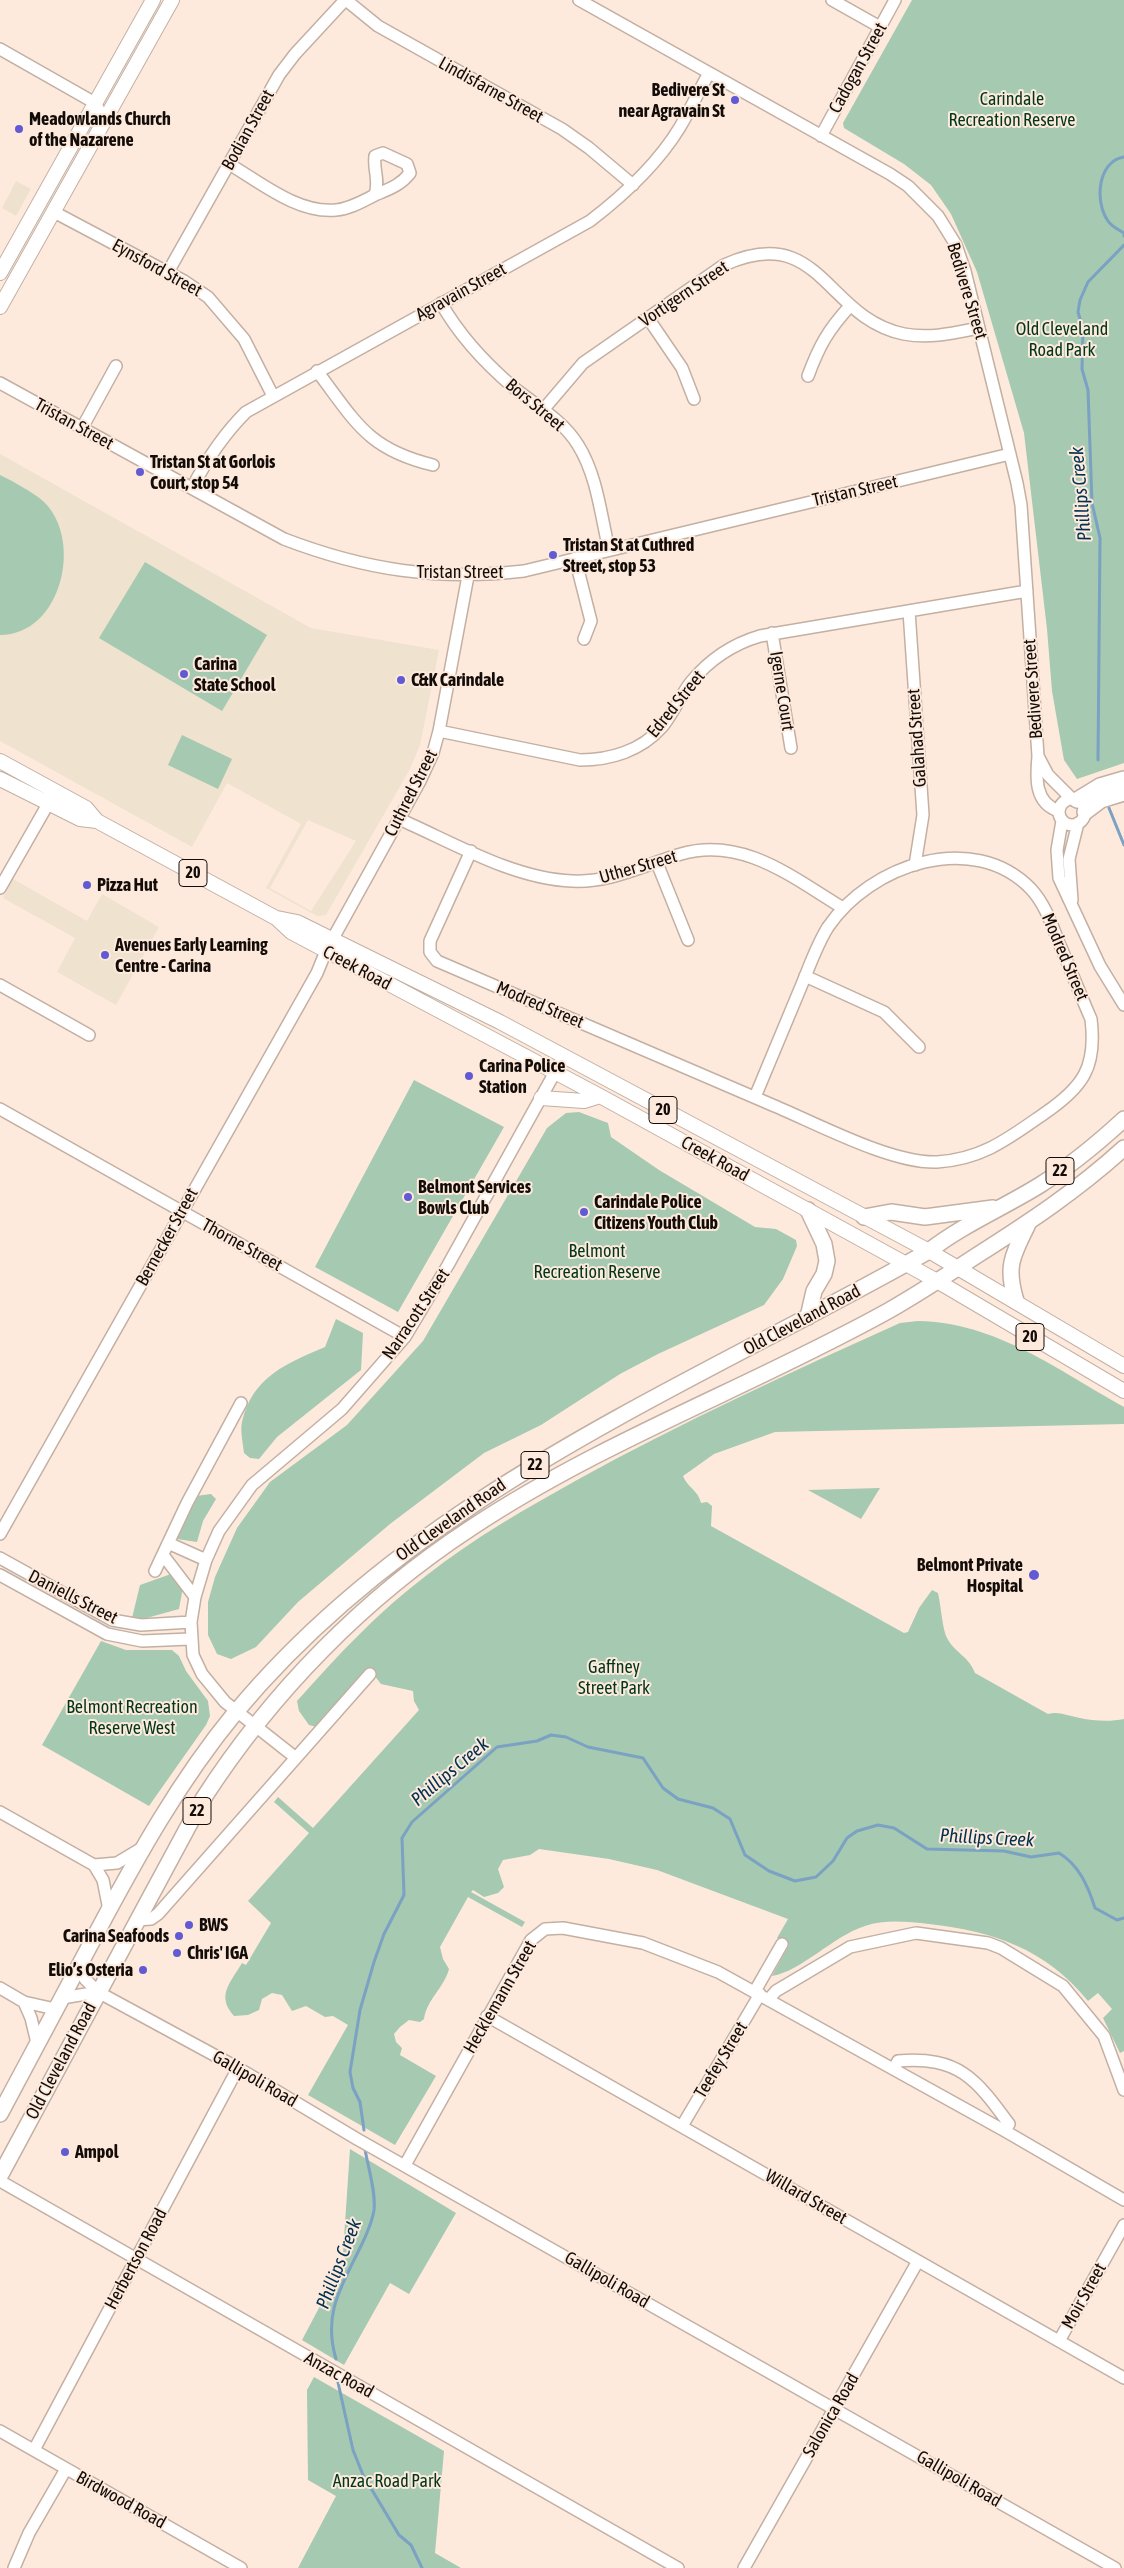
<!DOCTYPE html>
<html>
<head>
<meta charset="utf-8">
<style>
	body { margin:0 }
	canvas { display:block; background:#fdeadc }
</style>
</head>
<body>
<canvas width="1124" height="2568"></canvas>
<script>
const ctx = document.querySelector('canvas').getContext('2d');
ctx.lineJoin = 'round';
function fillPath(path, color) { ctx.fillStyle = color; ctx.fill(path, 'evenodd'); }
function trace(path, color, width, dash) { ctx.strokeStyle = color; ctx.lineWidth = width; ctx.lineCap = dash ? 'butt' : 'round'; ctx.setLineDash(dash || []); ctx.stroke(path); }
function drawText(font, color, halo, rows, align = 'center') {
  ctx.font = font + ' "Asap Condensed",sans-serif'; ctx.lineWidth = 4; ctx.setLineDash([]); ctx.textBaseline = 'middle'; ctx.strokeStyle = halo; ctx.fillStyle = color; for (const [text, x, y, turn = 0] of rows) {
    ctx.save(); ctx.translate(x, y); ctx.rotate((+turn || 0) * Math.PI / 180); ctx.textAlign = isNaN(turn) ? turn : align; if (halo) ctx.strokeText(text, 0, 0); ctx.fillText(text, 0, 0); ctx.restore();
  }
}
fillPath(new Path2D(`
	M16,181L31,189L16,216L2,208Z`), '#eee2ce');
fillPath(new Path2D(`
	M0,454L311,628L439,650L420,745L410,769L326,915L317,916L266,888L301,824L227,783L192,847L0,741ZM308,820L356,841L311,911L270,888Z
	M13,879L87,921L102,894L159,927L116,1005L57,972L75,938L3,898Z`), '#efe2ce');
fillPath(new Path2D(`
	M912,0H1124V763L1077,779L1064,760L1052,691L1047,629L1024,433L977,272L951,214L931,185L904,164L844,128L843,123Z
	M0,475C14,482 31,491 43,501C84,539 62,635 0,635Z
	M145,562L267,635L222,711L99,638Z
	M182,735L232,759L218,789L168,765Z
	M414,1080L504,1127L398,1312L315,1267Z
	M579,1112L608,1123L611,1137L659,1170L755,1227L776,1229L796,1240L797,1246L783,1279L764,1305L658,1354L620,1374L541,1425L484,1453L390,1524L298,1602L256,1647L231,1659L217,1654L208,1635V1602L215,1577L237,1528L270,1482L347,1425L423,1341L547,1128L566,1113Z
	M336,1319L363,1333L361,1370L277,1437L259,1459L250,1458L244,1453C243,1443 240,1431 242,1422C252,1377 287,1363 325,1347Z
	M918,1321C996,1322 1059,1371 1124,1407V1424L775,1432L714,1454L683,1476C687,1487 698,1490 701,1503L707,1502L712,1506L711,1526L904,1633L908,1632L919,1608L932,1590L938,1593C941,1606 942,1625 946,1636C954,1653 968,1655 975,1673L1048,1714C1059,1711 1068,1716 1080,1718C1093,1721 1111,1722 1124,1719V2051L1120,2053L1103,2018L1112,2009L1098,1993L1088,2001C1046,1949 993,1931 929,1924C908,1922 886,1919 865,1926C833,1936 802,1971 772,1976L789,1945L777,1938L788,1919L657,1870L609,1859L539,1849L530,1855L503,1860L498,1869L504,1887L498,1893L484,1897L473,1890L471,1892L525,1922L522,1927L468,1897L440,1947L443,1959L449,1969C444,1988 427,1999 424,2019L420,2022L409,2020L400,2027L394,2034L396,2042L402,2048L400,2055L436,2076L395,2145L308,2095L348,2025L333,2016L325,2017L306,2006L292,2011L282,1995L272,1993L262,1999L259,2010L248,2015L234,2016C216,1996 230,1983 242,1963L246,1965L271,1923L248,1901L309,1833L274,1802L278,1797L313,1828L419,1710L414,1701L413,1691L381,1684L370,1670L317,1727L309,1725L299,1711L297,1701C337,1656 379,1611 427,1575C474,1538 525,1509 577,1480C682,1422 791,1372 900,1323Z
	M880,1488L861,1519L808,1490Z
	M211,1494L216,1499L203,1521L197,1542L177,1539L196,1496Z
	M171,1574L183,1587L179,1609L143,1619L132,1618L140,1585Z
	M101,1641L126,1650H172L179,1656L186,1671L208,1701L210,1716L206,1725L149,1806L42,1745Z
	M350,2149L456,2213L409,2294L390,2283L344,2365L302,2340L347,2255L343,2253Z
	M314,2377L444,2451L435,2553L461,2568H298L336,2496L308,2480L307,2390Z`), '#a6c9b1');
trace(new Path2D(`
	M1124,157C1098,161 1094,201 1108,221C1111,226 1119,230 1124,233V236
	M1098,760L1100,538L1092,503L1088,390L1082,369L1083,329L1078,312L1080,300L1088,282L1124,245
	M1109,808L1124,845
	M364,2130L360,2102L353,2088L350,2072L360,2010L374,1962L384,1934L404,1895L402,1838L412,1822L497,1747L537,1741L551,1735L566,1737L588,1747L643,1758L663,1788L678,1799L713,1808L730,1819L745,1855L769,1871L795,1881L816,1877L833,1861L847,1838L857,1831L878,1825L894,1828L927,1849L1004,1851L1031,1857L1059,1853C1079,1865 1088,1886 1095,1908L1117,1920L1124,1918
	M336,2359C323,2315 340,2289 359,2250C365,2238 372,2224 374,2210C376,2191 368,2168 365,2149
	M337,2378L353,2450L363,2475L399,2535L411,2545L422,2568`), '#7ba1c3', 3);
const minor = new Path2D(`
	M346,0L378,26L562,129L589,148L633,185
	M579,0L890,174L908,186L938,216L956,245L965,271L1017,483L1021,505L1038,756C1036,777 1034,803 1059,811
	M832,0L880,27
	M0,49L95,103L101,113V127
	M821,136L895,0
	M229,164C260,182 298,214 336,210C350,209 363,201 375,195C389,189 401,185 410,173L407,164L383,153L375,156C373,171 380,179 375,195
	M54,212L184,281L208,297L244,339L273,396
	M168,272L279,75L295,54L345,0
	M441,303C459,335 485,363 513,387C535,405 563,420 578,445C597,475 601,516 609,550
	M648,318L682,368L694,399
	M317,371C356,422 367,449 433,465
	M808,376C819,346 828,330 850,306
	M0,383L284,539C365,570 438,581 524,571L1010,454
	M543,410L583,363L724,265C821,221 825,318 904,334C930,339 954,333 979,328
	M82,428L116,366
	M192,488C207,459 223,435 246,412L590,221C624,195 657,165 680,127C690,110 699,91 709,73
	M575,558L591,621L584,639
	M909,611L923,815L915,865
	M772,633L791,748
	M439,731L580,760C610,760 641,751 662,727C673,714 680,696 691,682C709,660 733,644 760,636L1027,591
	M1038,756L1048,775L1072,799
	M1059 812a13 13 0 1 1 26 0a13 13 0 1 1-26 0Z
	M399,819C452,842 513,879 572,881C611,883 644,865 681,854C743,836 793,878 843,908
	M1062,821L1057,850L1059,878L1100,966L1124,1005
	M471,851L430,941V952L437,961C548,1009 659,1056 770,1104C814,1122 891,1164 937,1162C983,1159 1009,1138 1045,1113C1083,1087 1097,1067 1091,1019C1080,994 1070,968 1059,943C1052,925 1045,904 1031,889C973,829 870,865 828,927C816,946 809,968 800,989C785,1025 770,1061 755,1097
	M657,863L688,940
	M0,888L52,797
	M1072,900L1069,859L1078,823
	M805,976L884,1012L919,1047
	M0,985L89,1035
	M0,1109L405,1337
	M0,1534L317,973L326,951L420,781L433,753L439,731L468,576
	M168,1543L206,1560
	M163,1555L195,1597
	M0,1558L112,1620L141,1625L191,1622
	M155,1571L187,1503L241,1403
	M0,1575L107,1634L142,1641L190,1639
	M296,1758L225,1702L202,1674L193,1655L191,1622L195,1597L206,1560L219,1531L252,1485L342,1409L405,1337L448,1265L564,1056
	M0,1812L94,1865L117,1863L142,1848
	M94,1865L103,1880L109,1910
	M137,1920L151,1919L158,1914L370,1674
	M80,1965L85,1979L98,1992L238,2068L357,2139L1115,2568
	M0,1988L24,2002L55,2009
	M755,1991L782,1944
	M62,1998L98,1992
	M769,1999L776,1991L850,1947L916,1933L988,1943L1001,1948L1063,1986L1104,2036L1124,2090
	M24,2002L31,2018L37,2043
	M487,2016L1124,2378
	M894,2069L898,2061C959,2056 976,2079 1009,2124L1005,2131
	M682,2126L760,1994
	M405,2165L531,1940L545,1929L563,1928L643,1943L718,1972L1005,2131L1124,2200
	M0,2181L678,2568
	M1059,2341L1124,2225
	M0,2431L241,2568
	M34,2450L238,2068
	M14,2568L29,2533L66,2469
	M744,2568L918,2261`);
const major = new Path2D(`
	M0,273L153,0
	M0,307L172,0
	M0,761L86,808L97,821L276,918L291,932L600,1096L937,1281L1124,1391
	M0,779L80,819L97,821
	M277,918L297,922L500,1022L929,1251L1124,1366
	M541,1098L584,1101L600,1096`);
const highway = new Path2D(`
	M1077,800L1100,786L1124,779
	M1085,812L1101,800L1124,793
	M808,1210L824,1244L827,1261L824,1274L814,1291L808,1317
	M864,1217L891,1212L925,1217L993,1208
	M1016,1301C1005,1265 1013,1255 1029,1222
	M0,2114C32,2054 64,1994 96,1934C137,1857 179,1781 235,1713C417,1493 687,1388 929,1251C964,1224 1003,1208 1040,1185C1070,1166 1098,1143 1124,1119
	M0,2176L203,1799C272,1692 364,1598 471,1528C602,1441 751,1387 888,1311C918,1294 947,1275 976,1256C1028,1223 1078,1190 1124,1148`);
trace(minor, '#c3b0a3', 14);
trace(major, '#c3b0a3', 16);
trace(highway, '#c3b0a3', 18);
trace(minor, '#fff', 11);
trace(major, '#fff', 14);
trace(highway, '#fff', 15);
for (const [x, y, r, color] of [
	[735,100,5,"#615ad3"],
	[19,129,5,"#615ad3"],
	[140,472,5,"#615ad3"],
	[553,555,5,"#615ad3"],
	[184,674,5,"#615ad3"],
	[401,680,5,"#615ad3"],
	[87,885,5,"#615ad3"],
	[105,955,5,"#615ad3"],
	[469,1076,5,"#615ad3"],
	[408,1197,5,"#615ad3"],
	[584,1212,5,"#615ad3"],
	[1034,1575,6,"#615ad3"],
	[189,1925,5,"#615ad3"],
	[179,1936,5,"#615ad3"],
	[177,1953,5,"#615ad3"],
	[143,1970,5,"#615ad3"],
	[65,2152,5,"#615ad3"]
]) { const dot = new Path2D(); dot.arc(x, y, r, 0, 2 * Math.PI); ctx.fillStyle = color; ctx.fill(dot); trace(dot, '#fdeadc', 2); }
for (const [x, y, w] of [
	[193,873,28],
	[663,1110,28],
	[1060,1171,28],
	[1030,1337,28],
	[535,1465,28],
	[197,1811,28]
]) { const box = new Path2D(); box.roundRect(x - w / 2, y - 13.5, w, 27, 4); ctx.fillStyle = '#fdeadc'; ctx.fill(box); trace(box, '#130c08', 1); }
drawText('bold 16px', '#130c08', null, [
	["20",193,873],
	["20",663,1110],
	["22",1060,1171],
	["20",1030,1337],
	["22",535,1465],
	["22",197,1811]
]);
drawText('18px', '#130c08', '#fdeadc', [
	["Cadogan Street",858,68,-61],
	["Lindisfarne Street",491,90,29],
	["Bodian Street",248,130,-61],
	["Eynsford Street",157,268,29],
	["Bedivere Street",967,291,73],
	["Agravain Street",461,292,-29],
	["Vortigern Street",684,294,-34],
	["Bors Street",535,405,40],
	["Tristan Street",74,424,29],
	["Tristan Street",855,491,-13],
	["Tristan Street",460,572],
	["Bedivere Street",1033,689,-94],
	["Igerne Court",782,691,81],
	["Edred Street",676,704,-51],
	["Galahad Street",917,738,-94],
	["Cuthred Street",411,793,-63],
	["Uther Street",638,867,-16],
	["Modred Street",1065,957,67],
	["Creek Road",357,968,28],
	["Modred Street",540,1005,23],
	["Creek Road",715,1159,29],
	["Bernecker Street",167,1237,-61],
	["Thorne Street",242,1245,29],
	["Narracott Street",416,1314,-56],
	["Old Cleveland Road",802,1320,-28],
	["Old Cleveland Road",451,1520,-35],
	["Daniells Street",73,1597,27],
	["Hecklemann Street",500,1997,-60],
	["Teefey Street",721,2060,-59],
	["Old Cleveland Road",61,2061,-62],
	["Gallipoli Road",255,2079,30],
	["Willard Street",806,2197,30],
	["Herbertson Road",136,2259,-62],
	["Gallipoli Road",607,2280,30],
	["Moir Street",1084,2296,-61],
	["Anzac Road",339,2375,29],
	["Salonica Road",831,2415,-60],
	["Gallipoli Road",959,2479,30],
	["Birdwood Road",121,2500,29]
]);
drawText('bold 18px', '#130c08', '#fdeadc', [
	["Bedivere St",725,90,"right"],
	["near Agravain St",725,111,"right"],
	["Meadowlands Church",29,119],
	["of the Nazarene",29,140],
	["Tristan St at Gorlois",150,462],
	["Court, stop 54",150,483],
	["Tristan St at Cuthred",563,545],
	["Street, stop 53",563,566],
	["Carina",194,664],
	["State School",194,685],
	["C&K Carindale",411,680],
	["Pizza Hut",97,885],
	["Avenues Early Learning",115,945],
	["Centre - Carina",115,966],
	["Carina Police",479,1066],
	["Station",479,1087],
	["Belmont Services",418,1187],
	["Bowls Club",418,1208],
	["Carindale Police",594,1202],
	["Citizens Youth Club",594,1223],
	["Belmont Private",1023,1565,"right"],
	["Hospital",1023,1586,"right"],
	["BWS",199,1925],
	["Carina Seafoods",169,1936,"right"],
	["Chris' IGA",187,1953],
	["Elio’s Osteria",133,1970,"right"],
	["Ampol",75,2152]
], 'left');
drawText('18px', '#00371b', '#fdeadc', [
	["Carindale",1012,99],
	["Recreation Reserve",1012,120],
	["Old Cleveland",1062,329],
	["Road Park",1062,350],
	["Belmont",597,1251],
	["Recreation Reserve",597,1272],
	["Gaffney",614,1667],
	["Street Park",614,1688],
	["Belmont Recreation",132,1707],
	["Reserve West",132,1728],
	["Anzac Road Park",387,2481]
]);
drawText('italic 19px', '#003151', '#fdeadc', [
	["Phillips Creek",1081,494,-95],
	["Phillips Creek",450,1772,-40],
	["Phillips Creek",987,1838,3],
	["Phillips Creek",339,2264,-69]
]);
</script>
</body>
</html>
